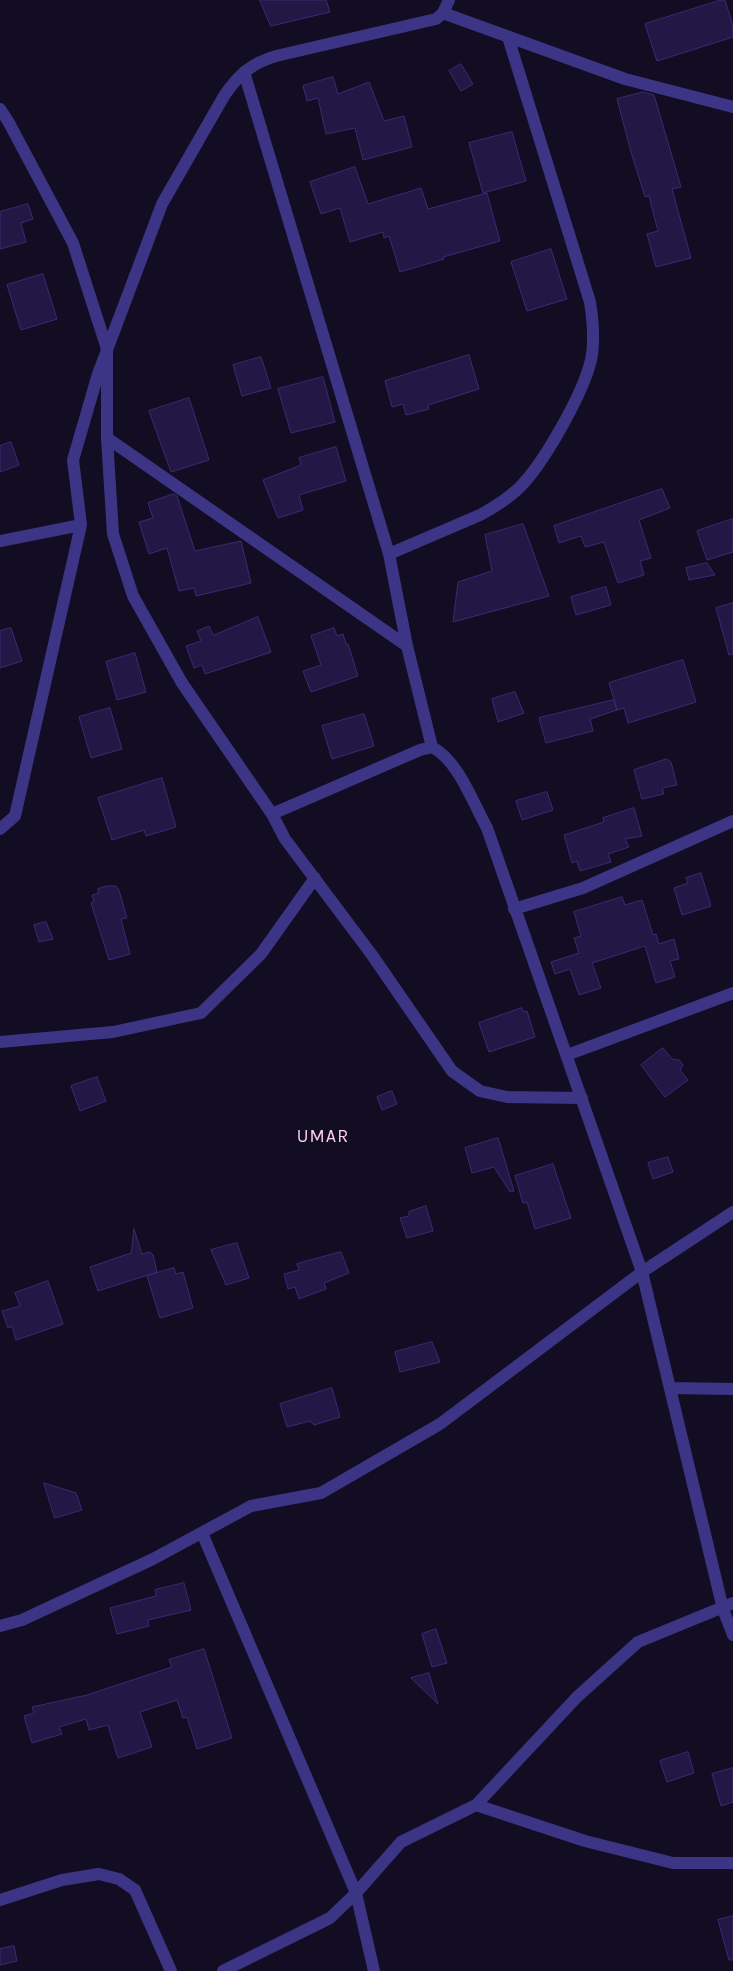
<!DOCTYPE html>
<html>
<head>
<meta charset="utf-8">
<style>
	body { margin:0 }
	canvas { display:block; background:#120d23 }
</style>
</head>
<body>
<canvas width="733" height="1971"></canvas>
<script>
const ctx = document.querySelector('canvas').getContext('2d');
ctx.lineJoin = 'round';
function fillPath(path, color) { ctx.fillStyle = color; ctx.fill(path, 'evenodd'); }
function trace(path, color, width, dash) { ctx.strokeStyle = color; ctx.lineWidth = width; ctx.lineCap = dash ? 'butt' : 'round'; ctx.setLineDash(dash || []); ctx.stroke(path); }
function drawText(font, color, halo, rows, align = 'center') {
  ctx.font = font + ' Karla,sans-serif'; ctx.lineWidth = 4; ctx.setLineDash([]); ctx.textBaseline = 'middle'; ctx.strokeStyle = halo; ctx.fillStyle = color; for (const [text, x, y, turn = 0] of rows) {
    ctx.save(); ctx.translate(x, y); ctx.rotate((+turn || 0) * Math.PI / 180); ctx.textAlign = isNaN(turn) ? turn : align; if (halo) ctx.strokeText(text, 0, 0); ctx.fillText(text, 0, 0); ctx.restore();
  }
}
const building = new Path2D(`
	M260,0H326L330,12L271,26Z
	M721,0H725L733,26V37L657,61L645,24Z
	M461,64L473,84L461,91L449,71Z
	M333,77L338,94L369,82L384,121L404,116L412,147L363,160L355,128L326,134L318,98L307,101L303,86Z
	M643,92L654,95L681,187L672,189L691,258L656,267L647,234L658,231L649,196L645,197L631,152L617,99Z
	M512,132L526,181L483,193L469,143Z
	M355,167L368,204L421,188L428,209L487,193L500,241L443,257L444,259L400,272L389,236L384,238L383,232L350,242L340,208L321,214L310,182Z
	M28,204L33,219L21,223L26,242L0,249V212Z
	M551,249L567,299L527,311L511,262Z
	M43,274L57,319L21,330L7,285Z
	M469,355L479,389L428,405L429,409L406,415L403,404L392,407L385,381Z
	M261,357L271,388L242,396L233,365Z
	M323,377L335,422L291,433L278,389Z
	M189,398L209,460L171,472L149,411Z
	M11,442L19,465L0,472V446Z
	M336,447L346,481L299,495L303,510L278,518L263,480L301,465L299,458Z
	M662,489L670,508L639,520L651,558L640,561L644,575L618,583L604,542L585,547L581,536L559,543L554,526Z
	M174,494L177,496L195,551L241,541L251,583L196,596L194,588L179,591L167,548L149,554L139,522L153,518L148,503Z
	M733,519V552L707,560L697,531Z
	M523,524L549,596L453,622L458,582L492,571L485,535Z
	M707,563L715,575L689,580L686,568Z
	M606,587L611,605L576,615L571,597Z
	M733,603V654L729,655L716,608Z
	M258,617L271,652L205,674L202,665L194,668L186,646L201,641L197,631L209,626L213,635Z
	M11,628L22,661L0,668V631Z
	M334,628L337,636L343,634L346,644H348L358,676L311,692L303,671L321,665L311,636Z
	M135,653L146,692L117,700L106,662Z
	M683,660L696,702L628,723L624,708L617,710L609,683Z
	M515,692L524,713L498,722L492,699Z
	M614,700L617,710L590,719L593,731L546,743L539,718Z
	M110,708L122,749L91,758L79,717Z
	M364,714L374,746L332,759L322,726Z
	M667,759L671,762L677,785L662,788L664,794L642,799L634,770Z
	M162,778L176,827L146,836L144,830L112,840L98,798Z
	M547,792L553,810L522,820L516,801Z
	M634,808L642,836L625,839L629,847L608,854L611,862L580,871L577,861L572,863L564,835L604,822L603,818Z
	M701,873L711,906L682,915L674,888L688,883L686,878Z
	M107,886H116L119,890L127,918L121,919L130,954L109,960L91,903L94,902L92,895L99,893L98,889Z
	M622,897L625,905L642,900L653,935L656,934L659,944L674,939L679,959L670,961L675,977L656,983L645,946L592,963L601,988L579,995L570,969L555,974L551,962L579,953L574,938L581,936L574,912Z
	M46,922L53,939L39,942L34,925Z
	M522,1008L523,1012L527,1011L535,1037L489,1052L479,1023Z
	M663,1048L672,1059L679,1060L683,1065L680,1070L688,1080L665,1097L641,1065Z
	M97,1077L106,1101L80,1111L71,1086Z
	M392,1091L397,1104L382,1110L377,1097Z
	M498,1138L514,1191L510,1192L494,1167L472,1173L465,1148Z
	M668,1157L673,1172L653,1179L648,1163Z
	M553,1164L571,1218L535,1229L527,1202L523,1203L515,1176Z
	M426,1206L433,1231L407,1238L400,1218L409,1216V1212Z
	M134,1229L142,1254L150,1252L153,1255L157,1272L98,1291L90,1267L131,1253Z
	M237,1243L249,1278L226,1285L211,1250Z
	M341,1252L349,1273L324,1283L326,1289L299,1299L295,1287L288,1289L284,1274L299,1270L297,1264Z
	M174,1268L176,1274L183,1272L193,1308L160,1318L147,1276Z
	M48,1281L63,1324L16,1340L12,1326L8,1328L2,1311L20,1306L15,1293Z
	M432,1342L440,1362L400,1372L395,1352Z
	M332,1388L340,1417L314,1425L310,1421L287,1427L280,1404Z
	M44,1483L76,1493L82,1510L55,1518Z
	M184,1583L191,1610L148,1620L149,1626L117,1634L110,1608L156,1596L155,1590Z
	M436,1629L447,1663L432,1667L422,1634Z
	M204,1649L232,1738L197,1749L187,1717L183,1718L177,1700L140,1712L152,1747L118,1758L108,1725L89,1730L86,1719L59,1727L62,1734L32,1743L24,1716L34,1713L32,1707L87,1695L172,1667L169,1660Z
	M429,1673L438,1704L411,1678Z
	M688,1752L694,1773L667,1782L660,1761Z
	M733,1768V1802L721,1806L712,1774Z
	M733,1916V1960H729L718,1920Z
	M14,1946L17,1961L0,1965V1949Z`);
fillPath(building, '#231845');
trace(building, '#3b2973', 1);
trace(new Path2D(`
	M443,13L625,79L733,107
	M244,72L389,554L407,646L432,747
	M0,109L8,121L73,243L107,349V438L113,534L133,596L182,683L272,814L285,839L372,955L452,1071L480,1091L507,1097L582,1098
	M107,438L407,646
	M0,541L81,525
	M389,554L480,515C493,508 506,500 518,489C543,465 583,394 591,360C595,341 593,321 590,302L508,37
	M272,814L420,750L432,747C458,760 473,803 487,828L642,1272L723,1609L733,1635
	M0,829L15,816L81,525L73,460L98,374L162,204L224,96C238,75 252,63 276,56L436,19L443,13L449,0
	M514,909L583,888L733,821
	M0,1042L113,1032L201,1013L261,954L315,878
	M567,1055L733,993
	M670,1388L733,1389
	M202,1533L356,1893L374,1971
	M0,1626L22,1620L153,1559L251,1506L321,1493L440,1424L642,1272L733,1212
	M476,1805L585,1841L673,1863H733
	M0,1900L62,1880L99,1874L119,1879L135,1890L171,1971
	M223,1971L330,1918L356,1893L401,1842L476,1805L577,1697L638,1642L733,1603`), '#3c3585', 12);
ctx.letterSpacing = '1px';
drawText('18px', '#ffd1ec', '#120d23', [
	["UMAR",323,1137]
]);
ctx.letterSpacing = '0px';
</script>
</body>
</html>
